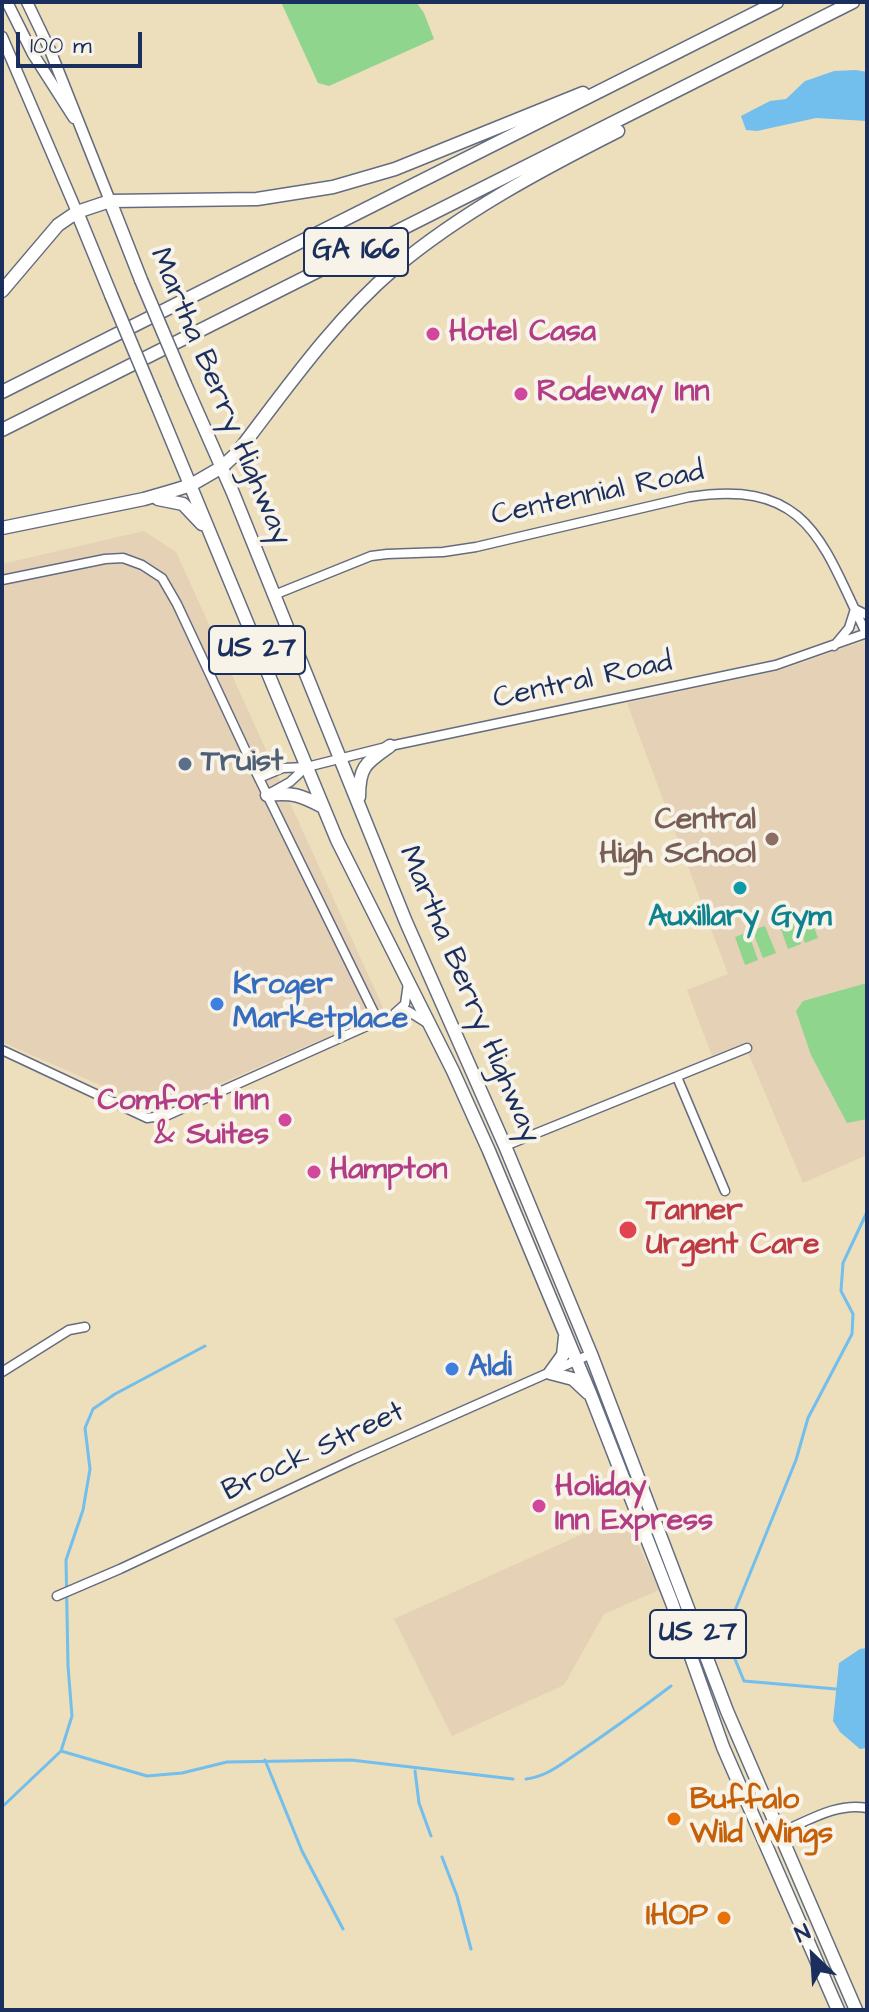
<!DOCTYPE html>
<html>
<head>
<meta charset="utf-8">
<style>
	body { margin:0 }
	#map { position:relative; width:869px; height:2012px; overflow:hidden; background:#eddebc; font-family:"Architects Daughter",sans-serif }
	canvas { display:block }
	.frame { position:absolute; inset:0; border:4px solid #1b2f5e; pointer-events:none }
	.north { position:absolute; left:773px; top:1916px; width:80px; height:80px; -webkit-text-stroke:6px #f7f3e8; paint-order:stroke; rotate:335deg; font-size:22px; font-weight:700; line-height:32px; text-align:center; color:#1b2f5e }
	.north::after { content:''; display:block; margin:auto; width:28px; height:36px; background:#1b2f5e; clip-path:polygon(50% 0,100% 100%,50% 72%,0 100%) }
	.scale { position:absolute; left:16px; top:32px; width:126px; height:36px; box-sizing:border-box; border:4px solid #1b2f5e; border-top:0; padding-left:10px; font-size:24px; line-height:28px; white-space:nowrap; color:#1b2f5e; -webkit-text-stroke:6px #f7f3e8; paint-order:stroke }
</style>
</head>
<body>
<div id="map">
<canvas width="869" height="2012"></canvas>
<div class="frame"></div>
<div class="north">N</div>
<div class="scale">100 m</div>
</div>
<script>
const ctx = document.querySelector('canvas').getContext('2d');
ctx.lineJoin = 'round';
function fillPath(path, color) { ctx.fillStyle = color; ctx.fill(path, 'evenodd'); }
function trace(path, color, width, dash) { ctx.strokeStyle = color; ctx.lineWidth = width; ctx.lineCap = dash ? 'butt' : 'round'; ctx.setLineDash(dash || []); ctx.stroke(path); }
function drawText(font, color, halo, rows, align = 'center') {
  ctx.font = font + ' "Architects Daughter",sans-serif'; ctx.lineWidth = 8; ctx.setLineDash([]); ctx.textBaseline = 'middle'; ctx.strokeStyle = halo; ctx.fillStyle = color; for (const [text, x, y, turn = 0] of rows) {
    ctx.save(); ctx.translate(x, y); ctx.rotate((+turn || 0) * Math.PI / 180); ctx.textAlign = isNaN(turn) ? turn : align; if (halo) ctx.strokeText(text, 0, 0); ctx.fillText(text, 0, 0); ctx.restore();
  }
}
fillPath(new Path2D(`
	M144,531L176,552L385,1012L180,1101L148,1106L2,1042V564Z
	M867,640V1155L803,1183L744,1043L712,1056L687,990L728,974L627,703L784,669Z
	M625,1515L659,1590L604,1614L564,1685L452,1736L394,1619Z`), '#e4d1b6');
fillPath(new Path2D(`
	M281,2H416L424,13L434,39L329,86L318,83Z
	M808,910L818,938L805,943L795,915Z
	M790,916L801,944L788,949L778,921Z
	M765,926L776,953L763,958L752,930Z
	M748,932L758,960L745,965L735,937Z
	M867,983V1119L847,1123L811,1055L796,1011L803,1001Z`), '#8fd58e');
fillPath(new Path2D(`
	M856,70L867,72V121L816,118L757,131L746,130L741,116L770,101L786,99L805,81L814,78L834,71Z
	M867,1648V1748L860,1749L840,1732L833,1721L839,1663L860,1649Z`), '#72beec');
trace(new Path2D(`
	M836,1689L744,1681L732,1652L728,1649L727,1630L796,1460L808,1418L852,1334L853,1314L841,1291L843,1263L867,1212
	M61,1751L147,1776L182,1773L227,1762L351,1760L513,1779
	M265,1760L302,1851L343,1929
	M415,1771L419,1803L431,1836
	M526,1779C544,1777 557,1767 572,1757C606,1734 638,1711 671,1686
	M2,1807L61,1751L72,1716L68,1666L66,1560L83,1510L90,1469L85,1428L93,1409L115,1394L205,1346
	M442,1857L457,1896L471,1949`), '#72beec', 3);
const minor = new Path2D(`
	M2,580L105,559L123,558L142,565L162,578L177,604L250,760L378,1021L168,1115L147,1118L2,1050
	M274,595L371,556L387,554L443,552L476,547L689,497C809,478 822,543 866,633
	M834,646L849,628L855,609L867,615
	M259,778L283,768L307,767L390,746L776,665L867,633
	M272,792L290,782L306,767
	M395,1013L405,1004L408,983
	M378,1021L408,1011L427,1023
	M677,1077L725,1191
	M505,1146L747,1048
	M2,1372L69,1330L85,1327
	M57,1596L120,1569L354,1459L591,1354
	M762,1839C796,1830 830,1801 867,1808`);
const major = new Path2D(`
	M7,2L33,54L74,118
	M27,2L50,50L110,201
	M2,37L77,212`);
const highway = new Path2D(`
	M110,201L141,280
	M77,212L111,295
	M2,291L58,225L77,212L110,201L257,199L333,187L395,169L583,93
	M185,384L233,493L406,922L505,1146L591,1354L727,1711L856,2010
	M2,392L777,2
	M155,400L337,840L453,1071L489,1151L590,1393L672,1603L723,1747L838,2010
	M2,430L853,2
	M158,499L183,504L202,524
	M2,528L144,499L175,490L191,485L222,467L237,453C286,389 333,321 395,268C462,212 541,170 618,131
	M267,795C292,792 301,795 323,807
	M359,797C359,766 366,763 390,746
	M550,1373L573,1379L588,1393
	M550,1373L563,1355L565,1337`);
trace(minor, '#646c7f', 11);
trace(major, '#646c7f', 13);
trace(highway, '#646c7f', 15);
trace(minor, '#fff', 8);
trace(major, '#fff', 10);
trace(highway, '#fff', 12);
const highwayBridge = new Path2D(`
	M141,280L185,384
	M111,295L155,400`);
trace(highwayBridge, '#646c7f', 15, []);
trace(highwayBridge, '#fff', 12);
for (const [x, y, r, color] of [
	[433,334,8,"#d1479c"],
	[521,394,8,"#d1479c"],
	[185,764,8,"#5c6f8a"],
	[772,839,8,"#8d6e63"],
	[740,888,8,"#0f9aa8"],
	[217,1004,8,"#3f7fe0"],
	[285,1120,8,"#d1479c"],
	[314,1172,8,"#d1479c"],
	[628,1230,10,"#e0444e"],
	[452,1369,8,"#3f7fe0"],
	[539,1506,8,"#d1479c"],
	[674,1819,8,"#e8710a"],
	[724,1918,8,"#e8710a"]
]) { const dot = new Path2D(); dot.arc(x, y, r, 0, 2 * Math.PI); ctx.fillStyle = color; ctx.fill(dot); trace(dot, '#f7f3e8', 3); }
for (const [x, y, w] of [
	[356,252,104],
	[257,650,96],
	[698,1634,96]
]) { const box = new Path2D(); box.roundRect(x - w / 2, y - 24, w, 48, 6); ctx.fillStyle = '#f7f3e8'; ctx.fill(box); trace(box, '#1b2f5e', 2); }
drawText('bold 28px', '#1b2f5e', null, [
	["GA 166",356,252],
	["US 27",257,650],
	["US 27",698,1634]
]);
drawText('bold 30px', '#b23c85', '#f7f3e8', [
	["Hotel Casa",449,334],
	["Rodeway Inn",537,394],
	["Comfort Inn",269,1103,"right"],
	["& Suites",269,1137,"right"],
	["Hampton",330,1172],
	["Holiday",555,1489],
	["Inn Express",555,1523]
], 'left');
drawText('30px', '#1b2f5e', '#f7f3e8', [
	["Martha Berry Highway",219,397,67],
	["Centennial Road",598,495,-12],
	["Central Road",583,682,-12],
	["Martha Berry Highway",468,995,67],
	["Brock Street",314,1453,-25]
]);
drawText('bold 30px', '#4e5e75', '#f7f3e8', [
	["Truist",201,764]
], 'left');
drawText('bold 30px', '#785e54', '#f7f3e8', [
	["Central",756,822],
	["High School",756,856]
], 'right');
drawText('bold 30px', '#0d838f', '#f7f3e8', [
	["Auxillary Gym",740,919]
]);
drawText('bold 30px', '#366cbe', '#f7f3e8', [
	["Kroger",233,987],
	["Marketplace",233,1021],
	["Aldi",468,1369]
], 'left');
drawText('bold 30px', '#be3a42', '#f7f3e8', [
	["Tanner",646,1213],
	["Urgent Care",646,1247]
], 'left');
drawText('bold 30px', '#c56008', '#f7f3e8', [
	["Buffalo",690,1802],
	["Wild Wings",690,1836],
	["IHOP",708,1918,"right"]
], 'left');
</script>
</body>
</html>
